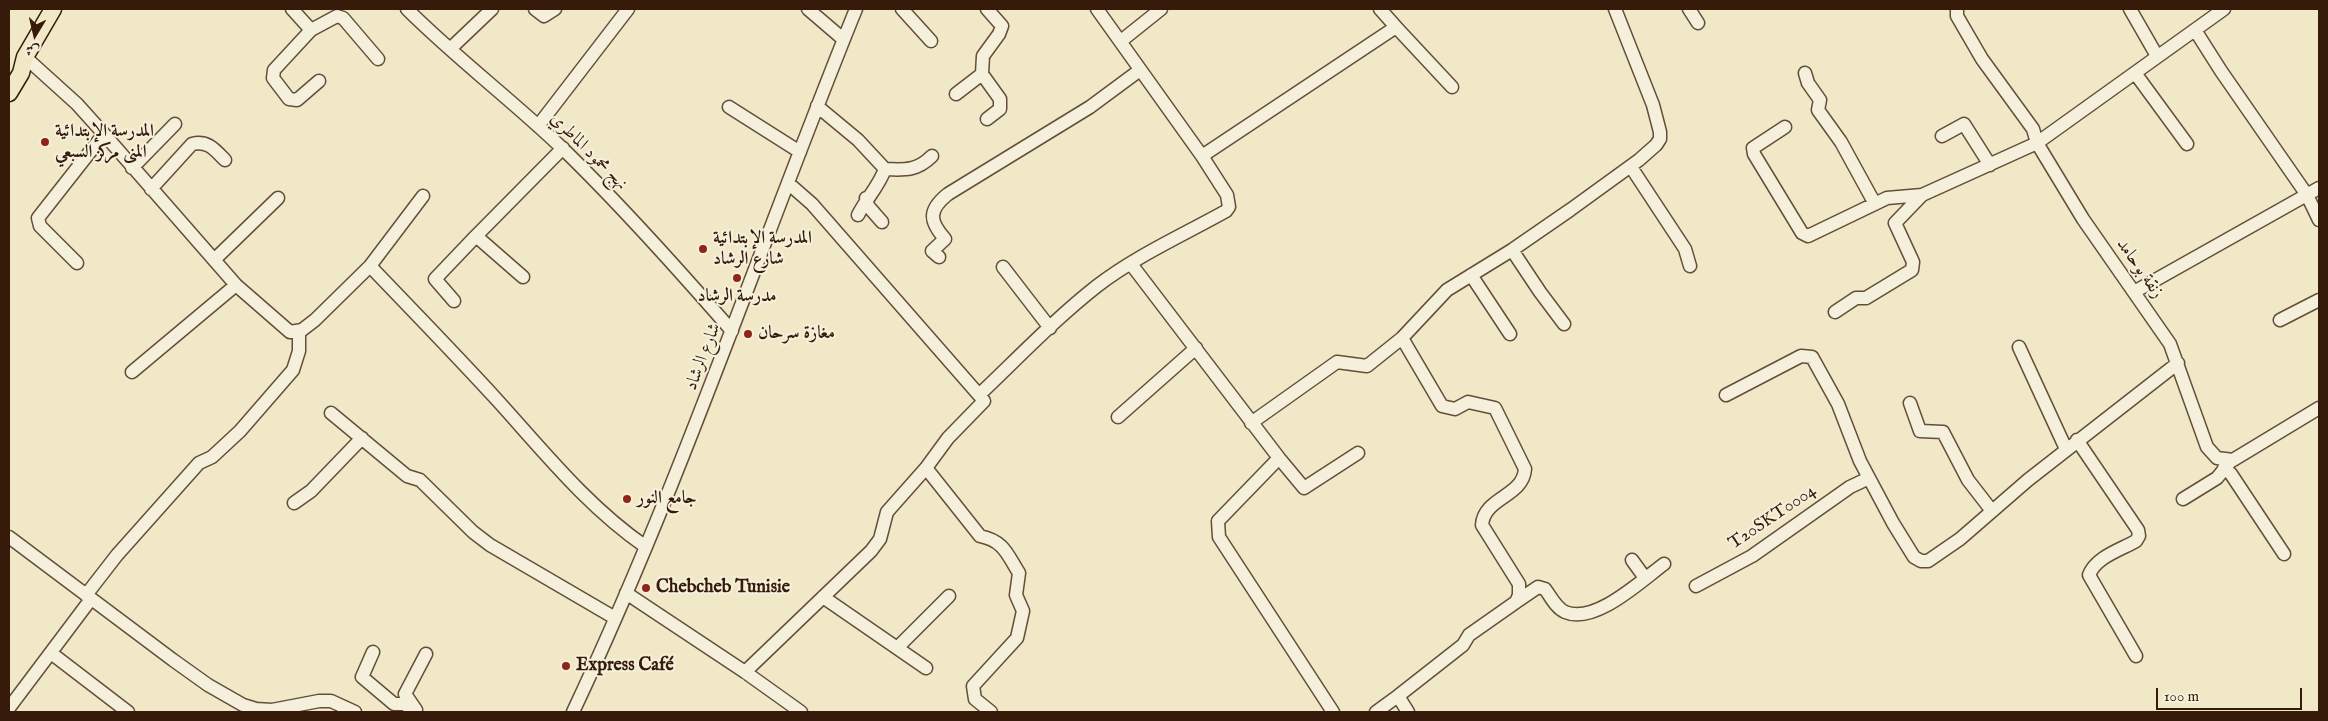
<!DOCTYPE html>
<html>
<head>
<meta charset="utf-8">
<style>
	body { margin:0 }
	#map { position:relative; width:2328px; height:721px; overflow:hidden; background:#f0e8c7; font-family:"IM FELL English",Amiri,serif }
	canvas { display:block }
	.frame { position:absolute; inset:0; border:10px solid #361b0b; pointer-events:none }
	.north { position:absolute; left:10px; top:10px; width:50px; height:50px; -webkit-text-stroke:4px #f5f0db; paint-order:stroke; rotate:189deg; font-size:14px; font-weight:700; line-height:20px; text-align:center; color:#361b0b }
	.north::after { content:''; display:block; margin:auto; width:18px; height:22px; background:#361b0b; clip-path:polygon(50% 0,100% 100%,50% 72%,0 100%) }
	.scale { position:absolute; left:2156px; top:688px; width:146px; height:22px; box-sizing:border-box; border:2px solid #361b0b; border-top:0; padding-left:6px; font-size:15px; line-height:18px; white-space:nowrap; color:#361b0b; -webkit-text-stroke:4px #f5f0db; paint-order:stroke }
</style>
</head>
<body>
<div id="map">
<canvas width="2328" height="721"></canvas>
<div class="frame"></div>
<div class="north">ش</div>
<div class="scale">100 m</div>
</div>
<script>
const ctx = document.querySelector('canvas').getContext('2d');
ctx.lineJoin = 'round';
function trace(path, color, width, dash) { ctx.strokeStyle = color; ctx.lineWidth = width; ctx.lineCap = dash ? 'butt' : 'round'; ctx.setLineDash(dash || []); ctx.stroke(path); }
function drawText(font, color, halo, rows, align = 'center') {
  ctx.font = font + ' "IM FELL English",Amiri,serif'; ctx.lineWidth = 4; ctx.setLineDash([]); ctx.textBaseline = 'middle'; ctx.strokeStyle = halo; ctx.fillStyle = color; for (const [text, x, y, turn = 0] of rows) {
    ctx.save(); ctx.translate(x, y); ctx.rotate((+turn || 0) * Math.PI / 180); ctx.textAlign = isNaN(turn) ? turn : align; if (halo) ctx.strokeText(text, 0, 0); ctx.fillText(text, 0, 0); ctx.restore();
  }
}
const minor = new Path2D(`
	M292,9L311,30L274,70L273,78L289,99L297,100L319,81
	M407,9C456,58 512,100 562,148C622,206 678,269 732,331
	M535,9L544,16L555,9
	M808,9L843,39
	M902,9L931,41
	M1689,9L1698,23
	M1957,9V16L1982,59L2033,129L2037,143L2083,219L2170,344L2207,447L2217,458L2233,460L2319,408
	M2130,9L2157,56
	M1396,27L1452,87
	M311,30L337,16L343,18L378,59
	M2195,30L2221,71L2307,195L2319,220
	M1121,41L1161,9
	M450,49L492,9
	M25,57L77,104L104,134L236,285L290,332L302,330L315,320L370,266C413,311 456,355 498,401C545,453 588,507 646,547
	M1805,73L1808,83L1820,100L1818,110L1841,142L1875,204
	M2135,73L2187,144
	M956,94L982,74
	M817,106L858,140L885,169C905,170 917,171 932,156
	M729,107L800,152
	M987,119L1000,109V99L982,74L983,56L999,34L1002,26L987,9
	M538,126L628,9
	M1785,127L1753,148L1754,154L1802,233L1808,236L1887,198L1922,195L2037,143L2224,9
	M1942,136L1964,124L1990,165
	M1202,156L1396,27L1380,9
	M1631,167L1685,249L1690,266
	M132,168L175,124
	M788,183L812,204L979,395C1018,358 1055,319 1097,286C1136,256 1183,235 1226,211L1229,207L1227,195L1202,156L1097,9
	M151,189L192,144C208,140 215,150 225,160
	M866,198L868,206L882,222
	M858,215C866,199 879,186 885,169
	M1512,250L1540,292L1564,324
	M939,257L932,251L945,239C929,221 928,210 948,194L1090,107L1140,70
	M214,260L278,198
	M77,263L40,226L38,218L104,134
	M1131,264L1279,458L1218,521L1219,537L1333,712
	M370,266L423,196
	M1003,267L1050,328
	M1471,275L1510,334
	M523,277L476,236L563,148
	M2134,292L2319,188
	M454,301L435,279L476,236
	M1835,312L1856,298H1866L1912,270L1913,262L1895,223L1922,195
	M2280,320L2319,300
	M2019,347L2066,449
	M132,372L236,285
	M1726,395L1801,356L1812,357L1838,404L1860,461L1893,523L1914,557L1921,561H1928L1960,539L2028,480L2178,363
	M1910,403L1920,431L1943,432L1968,480L1992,511
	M331,413L407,476L420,480L473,532L490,545L615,618
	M1118,417L1196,348
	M1251,423L1337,362L1367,366L1402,338L1447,290L1512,250L1570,210L1639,160L1656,145L1660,139V132L1653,105L1615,9
	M2077,440L2138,530L2139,536L2136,541C2120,550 2096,557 2089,575L2136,656
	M1279,458L1304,488L1358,453
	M926,468L980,536C1004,541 1007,554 1019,573L1016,595L1023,611L1017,638L973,686L975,699L991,712
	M2224,468L2231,474L2284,554
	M2183,499L2217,478L2230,462
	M294,503L311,491L362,438
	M9,537L173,660L208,685L243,705L256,709L272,710L319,701H331L355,712
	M1632,560L1645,578
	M1696,586L1752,556L1850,487L1869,478
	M626,593L745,672L801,712
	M86,595L117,555L199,463L212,457L240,431L293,370L299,351V332
	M823,597L926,668
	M1516,602L1538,587L1545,589C1551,597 1556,608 1565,612C1595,625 1642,580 1664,564
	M897,648L949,596
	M373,652L362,677L394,704H403L415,709
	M51,653L128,712
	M745,672L871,551L880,539L887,512L926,468L948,438L984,401L979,395
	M1398,696L1463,645L1469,635L1516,602L1519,595V584L1482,525C1484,497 1523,497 1525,469L1495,408L1468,402L1455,409L1442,406L1402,338
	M9,708L91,599
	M416,710L405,694L426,654
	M573,712C681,483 761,243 856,9
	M1376,712L1398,696L1408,712`);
const major = new Path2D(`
	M9,93L21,73L25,57L53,9`);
trace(minor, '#644e3a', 15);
trace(major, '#361b0b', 19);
trace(minor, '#f5f0db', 12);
trace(major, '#f0e8c7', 16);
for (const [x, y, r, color] of [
	[45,142,5,"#8f2418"],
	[703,249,5,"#8f2418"],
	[737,278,5,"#8f2418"],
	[748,334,5,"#8f2418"],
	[627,499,5,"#8f2418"],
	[646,588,5,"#8f2418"],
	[566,666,5,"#8f2418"]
]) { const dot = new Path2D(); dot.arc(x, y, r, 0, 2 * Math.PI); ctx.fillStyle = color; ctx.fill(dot); trace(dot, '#f5f0db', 2); }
drawText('bold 18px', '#361b0b', '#f5f0db', [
	["المدرسة الإبتدائية",55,132],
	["المنى مركز السبعي",55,153],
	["المدرسة الإبتدائية",713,239],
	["شارع الرشاد",713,260],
	["مدرسة الرشاد",737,297,"center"],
	["مغازة سرحان",758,334],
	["جامع النور",637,499],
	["Chebcheb Tunisie",656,588],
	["Express Café",576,666]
], 'left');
drawText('18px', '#361b0b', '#f5f0db', [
	["نهج محمود الماطري",588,152,45],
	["زنقة بوحامد",2139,269,55],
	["شارع الرشاد",704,357,-69],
	["T20SKT0004",1773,518,-34]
]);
</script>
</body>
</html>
